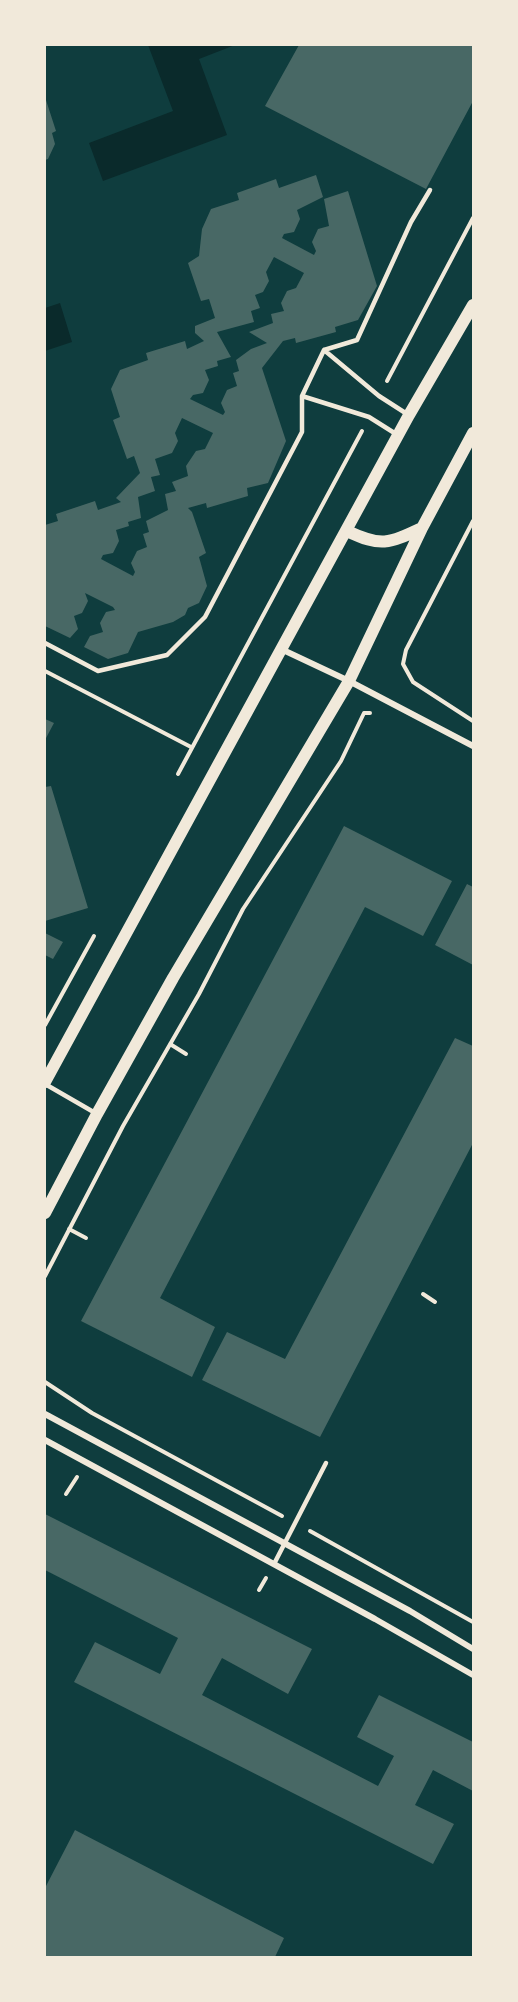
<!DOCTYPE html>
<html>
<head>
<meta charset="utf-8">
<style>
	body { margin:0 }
	#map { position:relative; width:518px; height:2002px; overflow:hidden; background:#0f3d3e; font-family:Barlow,sans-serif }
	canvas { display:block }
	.frame { position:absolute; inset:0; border:46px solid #f1e9da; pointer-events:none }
</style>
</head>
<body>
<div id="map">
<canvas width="518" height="2002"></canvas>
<div class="frame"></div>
</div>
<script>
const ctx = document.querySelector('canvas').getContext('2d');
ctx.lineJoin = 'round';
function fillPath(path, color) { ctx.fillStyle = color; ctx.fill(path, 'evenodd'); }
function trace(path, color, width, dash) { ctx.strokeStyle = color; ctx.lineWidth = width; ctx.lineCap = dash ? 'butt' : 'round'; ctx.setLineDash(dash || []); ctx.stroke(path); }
fillPath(new Path2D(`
	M148,45H235L199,59L227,135L103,181L89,143L173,111Z
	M60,303L72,342L45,351V308Z`), '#0a2a2b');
fillPath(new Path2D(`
	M299,45H473V101L426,189L265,106Z
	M45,97L56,131L52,133L55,144L48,159L45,160Z
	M316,175L323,197L297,210L300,219L294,232L284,234L282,238L314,255L316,251L312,242L318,229L329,226L324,199L348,191L377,286L358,320L335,327L336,332L296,343L295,338L283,341L262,368L286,441L268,483L247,488L248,496L207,508L206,503L188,508L192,512L206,553L199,557L207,586L199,603L188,608L185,615L173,622L138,632L128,653L108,659L84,647L90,636L103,632L100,623L106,612L115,610L113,607L85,593L88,601L82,613L74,616L78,629L70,638L45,626V525L58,521L56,514L95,501L98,510L121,502L116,498L140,473L134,456L127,459L113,420L120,417L111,389L120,370L148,360L146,353L185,341L187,349L204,341L195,333V326L215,318L209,299L201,301L188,263L199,256L202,229L211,209L239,200L237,193L276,179L279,188ZM274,257L304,273L296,288L287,291L281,303L284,311L271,314L273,323L249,332L267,343L251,349L236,360L239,371L233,373L237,386L227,390L221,403L225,412L223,415L190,399L193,395L203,393L209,380L205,370L218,366L217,361L231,357L217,332L254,322L251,311L260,308L255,295L263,292L269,281L266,272ZM182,418L213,433L205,449L196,451L186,466L188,476L172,482L176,491L165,494L168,510L146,521L149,532L143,534L147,547L137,551L131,563L135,572L133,576L101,559L103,555L113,553L119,541L116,530L129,526L128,522L141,518L138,497L155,491L151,477L160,475L155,459L172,453L178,441L175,433Z
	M45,719L54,723L45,740Z
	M51,786L88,908L45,921V787Z
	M344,826L452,881L423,936L365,907L160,1298L215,1327L192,1377L81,1321Z
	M467,884L473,887V965L435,945Z
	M45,933L63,942L53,959L45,955Z
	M455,1038L473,1046V1143L320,1437L202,1380L227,1332L285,1359Z
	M45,1514L312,1649L288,1694L222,1658L202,1695L378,1786L394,1756L357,1737L379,1695L473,1742V1791L433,1770L415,1805L454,1824L433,1864L74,1682L95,1642L160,1674L178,1638L45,1570Z
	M75,1830L284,1938L275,1957H45V1888Z`), '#486865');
trace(new Path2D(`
	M387,381L473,218
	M473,521L406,650L403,664L413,682L473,721
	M45,671L191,747
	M178,774L362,431
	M45,1025L94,936
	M170,1044L186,1054
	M69,1229L86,1238
	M45,1276L123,1126L199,994L243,909L341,761L364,713H370
	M423,1294L435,1302
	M45,1382L92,1413L282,1516
	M66,1494L77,1477
	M310,1531L473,1622
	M259,1590L266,1578`), '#f1e9da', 4);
trace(new Path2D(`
	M324,350L379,396L407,414
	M302,396L369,417L396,434
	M45,643L98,671L167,655L205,617L302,432V396L324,350L357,340L411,222L430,190
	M45,1084L97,1114
	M274,1564L326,1463`), '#f1e9da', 4.5);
trace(new Path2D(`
	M281,649L349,681L473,746
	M45,1414L410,1611L473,1649
	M45,1440L375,1619L473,1675`), '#f1e9da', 6);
trace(new Path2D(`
	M347,531C381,547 388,544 422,528
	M45,1082L409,415L473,305
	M45,1213L97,1114L173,978L349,681L422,528L473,433`), '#f1e9da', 12);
</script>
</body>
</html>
